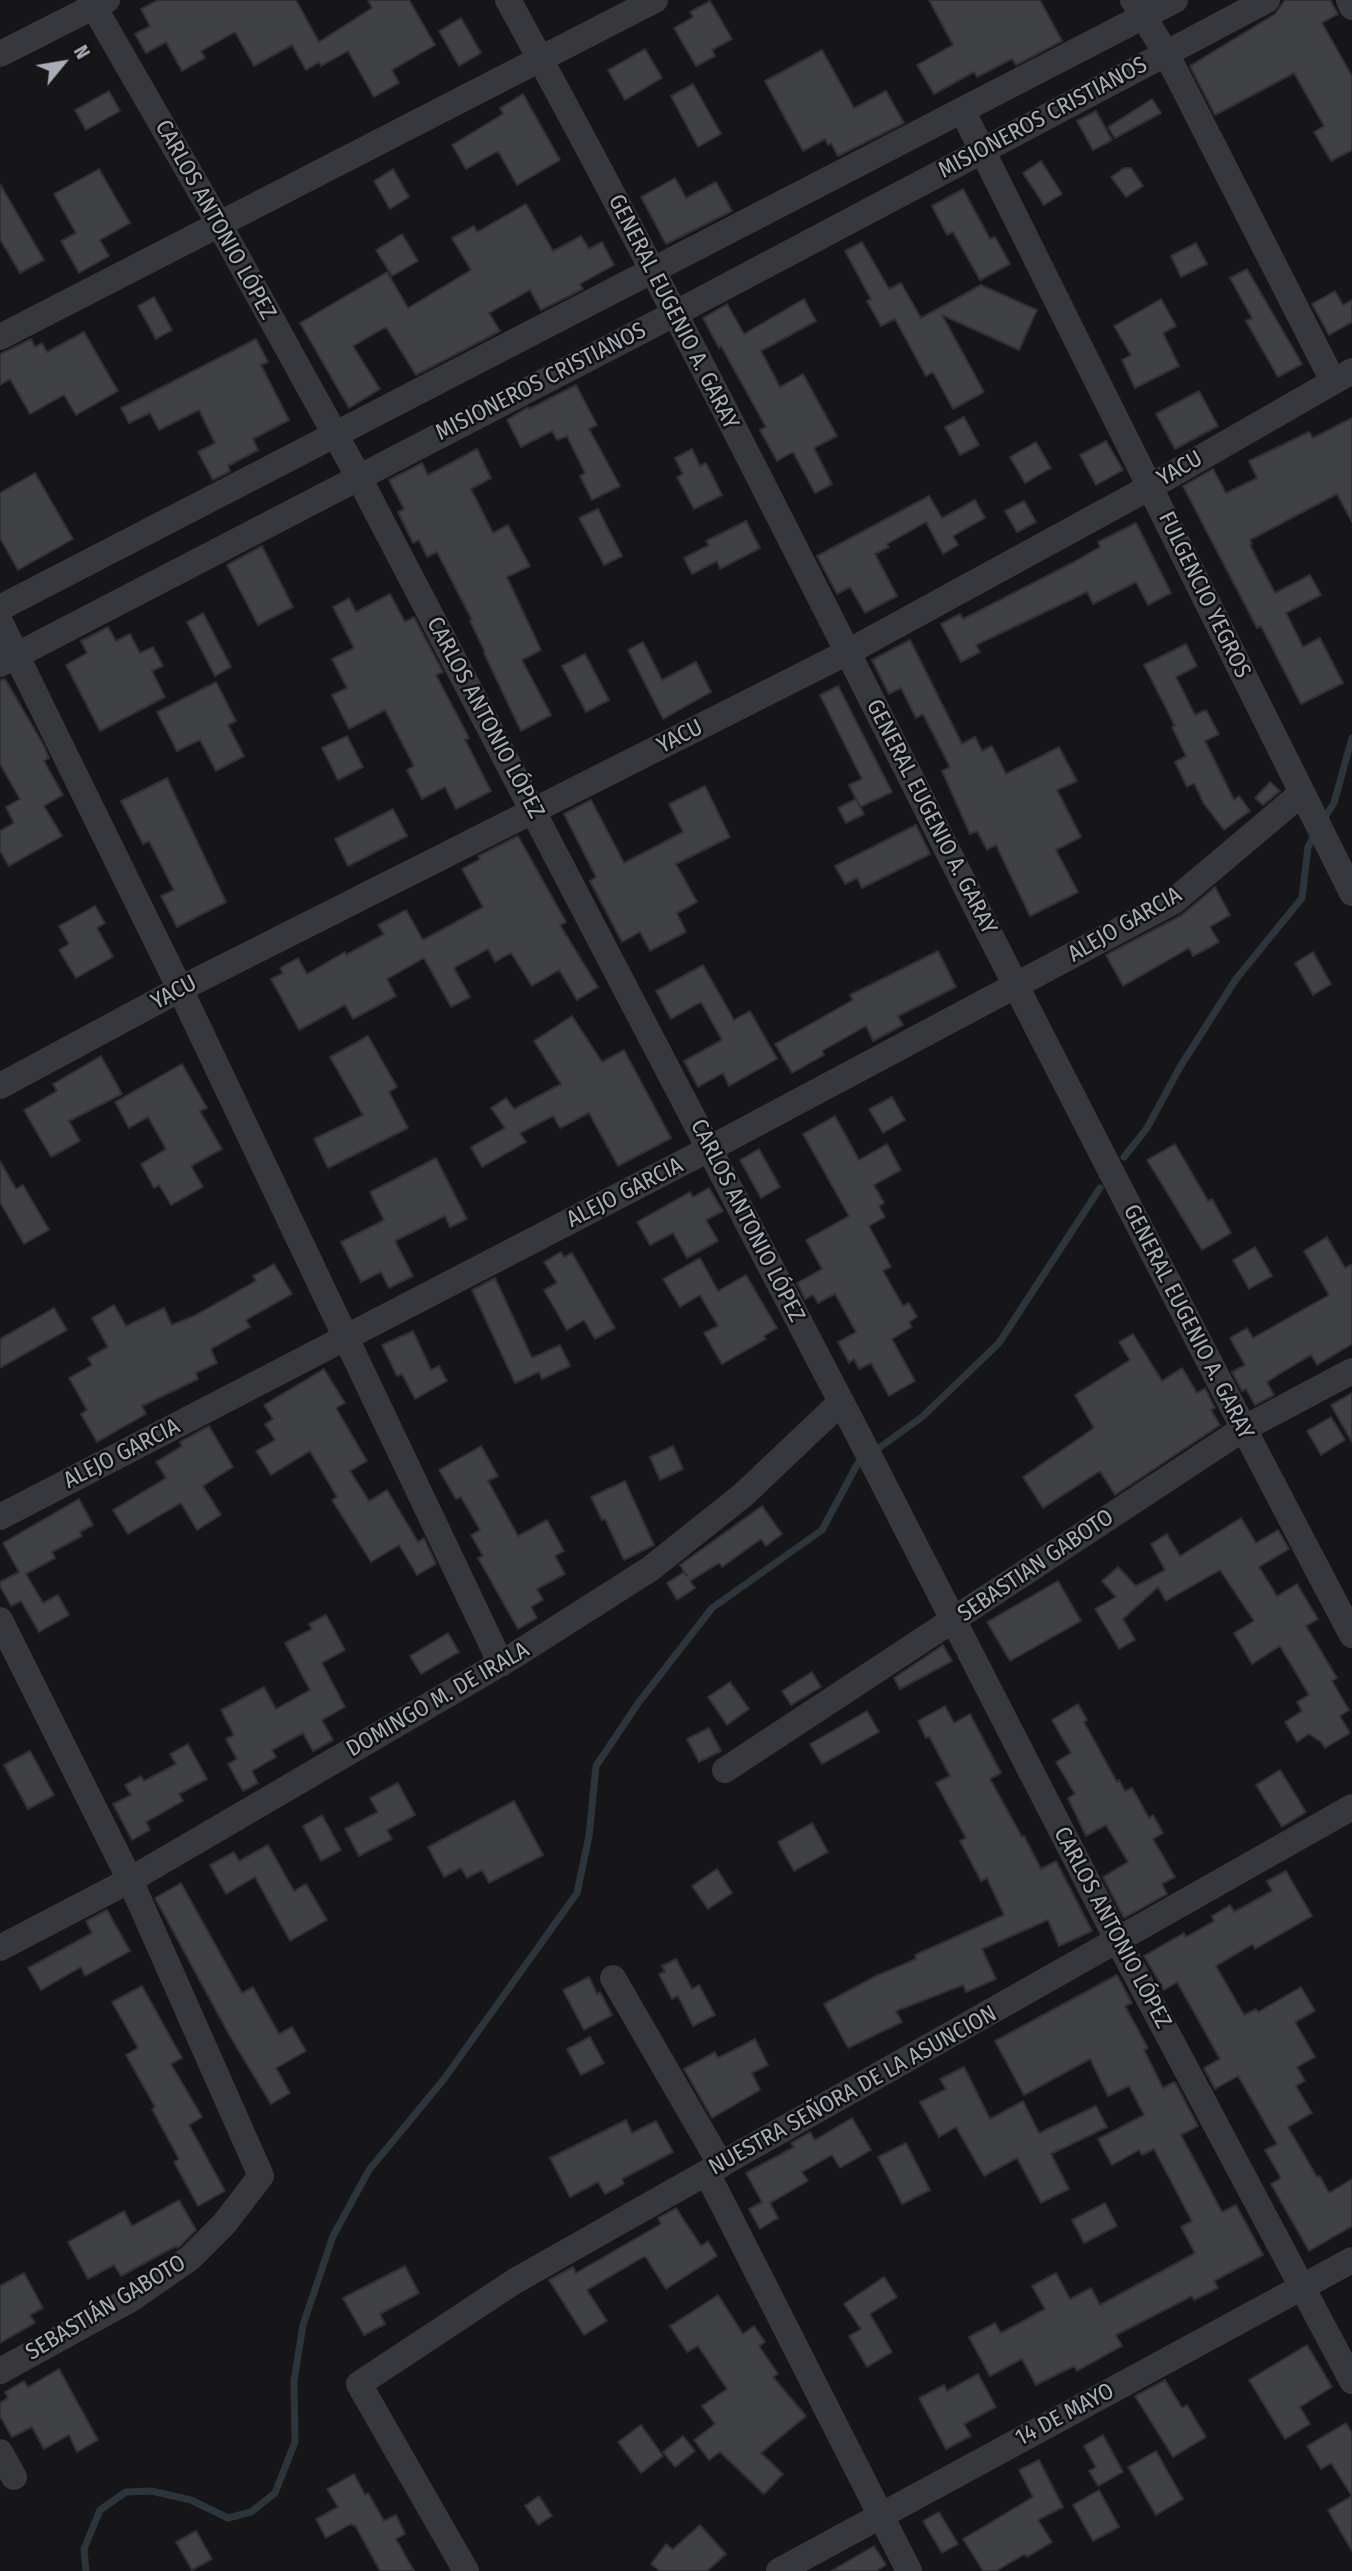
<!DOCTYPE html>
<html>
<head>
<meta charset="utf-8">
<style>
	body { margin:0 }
	#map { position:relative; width:1352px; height:2571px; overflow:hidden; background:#161618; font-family:"Fira Sans Condensed",sans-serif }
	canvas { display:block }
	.north { position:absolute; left:28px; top:28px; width:70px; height:70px; -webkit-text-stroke:5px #111113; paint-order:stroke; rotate:60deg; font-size:19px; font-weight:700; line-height:28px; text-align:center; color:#a8adb8 }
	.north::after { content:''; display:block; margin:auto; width:24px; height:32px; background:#a8adb8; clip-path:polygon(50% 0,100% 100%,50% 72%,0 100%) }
</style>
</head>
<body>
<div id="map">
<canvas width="1352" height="2571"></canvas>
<div class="north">N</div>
</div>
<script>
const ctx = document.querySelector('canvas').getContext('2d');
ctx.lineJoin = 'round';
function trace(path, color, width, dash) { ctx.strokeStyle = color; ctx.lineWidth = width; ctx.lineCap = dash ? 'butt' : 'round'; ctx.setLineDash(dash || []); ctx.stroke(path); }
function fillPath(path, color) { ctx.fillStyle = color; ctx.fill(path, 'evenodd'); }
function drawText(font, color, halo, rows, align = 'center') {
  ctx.font = font + ' "Fira Sans Condensed",sans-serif'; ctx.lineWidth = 5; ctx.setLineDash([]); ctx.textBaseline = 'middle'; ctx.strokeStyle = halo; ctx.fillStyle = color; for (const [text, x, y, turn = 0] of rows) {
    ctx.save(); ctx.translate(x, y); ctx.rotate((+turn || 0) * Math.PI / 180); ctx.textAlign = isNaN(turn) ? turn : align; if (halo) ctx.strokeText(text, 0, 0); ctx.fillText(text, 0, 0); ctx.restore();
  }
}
trace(new Path2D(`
	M1322,822L1334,803L1352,738
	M1124,1157L1147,1128L1180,1067L1236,979L1302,898L1308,847L1316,832
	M86,2571L84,2549L100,2510L126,2492L151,2491L191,2500L228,2518L251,2512L275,2493L295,2442L294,2381L303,2325L333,2236L369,2170L444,2079L577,1893L589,1836L596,1766L639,1702L712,1608L822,1530L858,1463L922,1417L999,1343L1100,1188`), '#2c353c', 7);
const building = new Path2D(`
	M158,0H296L319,42L372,8L368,0H409L435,45L392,70L399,83L374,97L348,51L321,66L319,62L306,70L292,45L254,66L235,32L201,51L205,58L182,71L166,42L146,53L135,34L150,26L141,9Z
	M929,0H1040L1062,41L1016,65L1012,59L977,77L974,72L934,94L917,65L953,45Z
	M1285,0H1330L1338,14L1322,23L1352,76V150L1331,161L1314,132L1324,126L1294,73L1215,115L1190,66L1275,14Z
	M710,1L732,39L712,50L715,56L696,66L674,28L693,17L690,12Z
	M461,18L481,53L459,66L439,31Z
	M645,49L662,78L625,100L608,70Z
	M822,50L854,108L886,91L904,123L838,156L831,143L828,145L825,139L803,151L765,81Z
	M693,84L721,134L698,147L671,96Z
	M109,91L120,111L86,130L75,110Z
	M523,94L560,160L517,185L498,151L466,169L452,145L503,114L500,108Z
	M1152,99L1161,113L1115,138L1108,127Z
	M1096,111L1112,140L1093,150L1077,121Z
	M1041,161L1062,194L1044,205L1023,173Z
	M1124,168H1131L1143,186L1126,197L1111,177Z
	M99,169L130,223L100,240L109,256L79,273L61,241L76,233L54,194Z
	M393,169L409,197L390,209L374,181Z
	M675,178L686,198L716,182L732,211L666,244L641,197Z
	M0,184L44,260L20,273L0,239Z
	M963,189L990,239L995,237L1010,264L980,280L953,232L947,235L932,206Z
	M526,204L553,251L581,236L589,249L602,242L614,265L580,284L583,289L541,310L530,290L489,313L500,331L416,375L386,327L353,346L380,389L349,408L300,323L387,272L408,308L471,270L452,238L474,226L477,232Z
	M402,234L418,261L392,276L376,250Z
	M862,242L889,289L901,283L921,318L981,285L1037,310L1019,350L942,315L984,392L953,409L933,372L926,376L895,319L881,326L867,301L871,299L845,251Z
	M1196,243L1207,264L1181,277L1171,256Z
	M1247,269L1302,364L1278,377L1246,321L1252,318L1230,278Z
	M1335,291L1343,305L1352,300V322L1329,335L1312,304Z
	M154,297L172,330L156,339L138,306Z
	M804,299L816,321L761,351L780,387L803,374L837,436L814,448L832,484L815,493L793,452L777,461L760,430L766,427L721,346L719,348L703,318L727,304L744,334Z
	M1161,299L1176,326L1163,333L1179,366L1135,388L1122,360L1131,355L1114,326Z
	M84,332L118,391L76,415L64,395L30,414L10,379L0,385V354L31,339L35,347L42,343L47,352Z
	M256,339L268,362L261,365L289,420L253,439L258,450L228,466L230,471L213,480L198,452L215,443L199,410L159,430L150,413L129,423L121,408Z
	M576,385L597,425L589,429L620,486L592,500L580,476L585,473L567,436L557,440L552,431L521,447L507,420L528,407L529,409Z
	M1199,391L1218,426L1175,449L1156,414Z
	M964,417L979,445L960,455L945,427Z
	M1352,418V522L1337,494L1250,540L1252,544L1250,545L1275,593L1310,575L1321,595L1286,613L1303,647L1320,638L1343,683L1301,704L1261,626L1257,628L1183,486L1213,469L1226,493L1257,478L1249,461L1309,432L1313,438Z
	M1106,441L1123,470L1096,485L1080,455Z
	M1036,442L1051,468L1025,483L1010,457Z
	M477,449L491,478L471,489L493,533L508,525L530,566L507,577L541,650L522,660L551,715L521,731L484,653L485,652L470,621L472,620L437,552L427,557L419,540L413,543L398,512L404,509L389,480L422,463L428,475Z
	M692,449L700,466L706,463L722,495L694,509L677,477L683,474L675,458Z
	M35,473L73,539L18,570L0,538V493Z
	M929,496L942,518L975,500L985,518L953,536L958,545L943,554L926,522L887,544L889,547L875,554L897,596L865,613L850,587L837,594L817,556Z
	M1024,501L1036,522L1017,532L1005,511Z
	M598,509L622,556L604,565L579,518Z
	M746,521L760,548L720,569L717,561L692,574L684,558L709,545L706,541Z
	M1136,523L1171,593L1148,605L1136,582L1093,604L1087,592L976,645L980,652L961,662L941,624L960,614L963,619L1072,563L1100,547L1098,542Z
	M262,546L293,607L258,625L227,565Z
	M390,594L405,622L414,617L443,672L436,675L469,738L465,740L491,791L456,809L445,787L422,799L407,770L414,766L385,710L349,729L332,695L347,688L332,659L354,648L333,607L349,598L356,612Z
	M203,613L231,667L215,676L187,622Z
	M108,627L116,641L130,634L140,653L153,647L163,666L152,671L165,697L100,731L66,665L87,653L81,641Z
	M910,640L962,744L975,737L982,751L992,746L1006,774L1059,747L1077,781L1057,790L1081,837L1056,850L1078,892L1030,916L996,845L987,850L977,831L970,834L942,771L950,767L923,714L916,718L901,688L889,694L872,660Z
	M643,642L662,680L696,662L711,692L663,719L628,650Z
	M1186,644L1197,666L1176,677L1195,715L1206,710L1219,734L1205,741L1234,800L1239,796L1250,811L1224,830L1204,804L1194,783L1187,787L1175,762L1186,756L1172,727L1175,726L1144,665Z
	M585,654L609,700L586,712L562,666Z
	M5,679L43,744L49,758L44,761L63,795L44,806L62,836L9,866L0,851V831L14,823L6,807L20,799L0,764V680Z
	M216,682L236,721L228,725L244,756L216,771L200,740L177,751L157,712Z
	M838,686L892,792L860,807L849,785L862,779L820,695Z
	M347,736L363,767L338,780L322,748Z
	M167,778L226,902L177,927L161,896L174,890L149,841L143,844L121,801Z
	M1270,782L1280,791L1263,805L1255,798Z
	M705,786L730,837L676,864L697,902L677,913L686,932L650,951L640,932L622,942L590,881L596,877L564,814L591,800L624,863L683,832L669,804Z
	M856,799L864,814L846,823L838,808Z
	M393,809L407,836L348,866L335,839Z
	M916,825L930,854L862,888L857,878L845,884L835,866Z
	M518,836L566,922L560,925L598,987L577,1000L559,970L532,986L511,953L495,962L488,949L454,968L470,997L451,1007L424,958L387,979L396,996L353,1019L345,1005L299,1030L271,979L283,973L280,968L298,958L307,974L345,952L346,955L384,934L378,925L406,910L423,940L483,907L462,869L480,859L478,856Z
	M1215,887L1230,915L1210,927L1219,942L1193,956L1189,948L1123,986L1106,955L1182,915Z
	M95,906L105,923L97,928L113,957L76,978L59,950L69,944L59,926Z
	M938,951L956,987L898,1016L903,1025L873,1041L866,1026L822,1051L824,1055L792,1073L775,1044L853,1000L850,995Z
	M1313,952L1331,984L1313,995L1295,963Z
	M703,965L734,1020L750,1011L777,1059L729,1086L723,1073L698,1087L684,1061L722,1040L701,1002L671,1019L656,991Z
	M572,1016L602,1062L624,1050L671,1138L618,1166L589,1113L560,1128L553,1116L520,1133L526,1142L482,1167L471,1147L505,1128L491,1108L506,1098L514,1109L561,1084L534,1041Z
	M368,1036L397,1087L389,1092L408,1128L328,1168L314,1139L363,1115L330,1057Z
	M101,1056L122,1094L69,1121L80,1141L51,1157L24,1110L57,1091L53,1084Z
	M182,1064L207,1108L200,1111L222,1149L191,1166L203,1187L171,1205L159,1185L154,1188L141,1164L166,1149L148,1117L129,1128L115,1102Z
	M892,1097L905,1120L883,1133L869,1109Z
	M835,1116L859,1160L887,1144L901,1170L874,1185L884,1203L879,1206L885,1217L869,1226L891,1267L883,1271L903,1306L909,1303L917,1317L909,1322L912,1327L892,1339L915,1381L889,1396L871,1363L859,1369L854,1359L849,1363L838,1342L856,1332L835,1294L818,1303L813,1295L805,1299L797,1283L822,1269L806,1240L849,1216L803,1134Z
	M1175,1144L1208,1201L1212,1199L1231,1233L1202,1250L1147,1160Z
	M759,1149L780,1187L761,1198L740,1160Z
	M436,1158L467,1219L450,1227L445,1216L395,1241L413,1276L389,1288L381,1272L361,1282L341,1242L384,1220L370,1192Z
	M0,1161L16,1189L23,1185L49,1230L24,1244L0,1202Z
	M709,1188L723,1211L706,1220L718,1241L687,1258L673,1233L650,1245L637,1222L690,1192L693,1197Z
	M1327,1237L1345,1268L1352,1264V1344L1317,1365L1311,1355L1281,1373L1267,1382L1274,1395L1255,1405L1246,1389L1242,1391L1232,1372L1245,1365L1230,1338L1247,1328L1253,1338L1329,1295L1304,1251Z
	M1255,1247L1272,1276L1249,1289L1233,1260Z
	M561,1252L564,1257L572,1253L615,1328L595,1339L584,1320L567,1330L544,1290L557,1283L544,1262Z
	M700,1258L718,1291L746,1275L777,1328L764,1336L766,1339L722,1364L704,1333L718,1326L700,1295L680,1307L663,1279Z
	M274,1264L292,1294L246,1320L250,1327L211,1349L217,1363L196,1373L198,1379L142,1406L146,1414L97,1442L81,1414L87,1410L69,1378L92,1365L88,1358L108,1347L92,1318L114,1305L126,1326L164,1308L172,1325L194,1316L256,1281L253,1276Z
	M495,1278L532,1358L560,1345L570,1366L542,1379L539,1372L515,1383L472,1290Z
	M54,1308L67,1330L0,1368V1339Z
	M413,1331L431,1370L439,1366L447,1381L415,1399L402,1374L397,1376L382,1345Z
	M1133,1334L1162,1381L1182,1368L1197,1393L1205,1388L1215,1408L1211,1410L1220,1425L1115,1495L1100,1471L1043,1508L1023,1477L1094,1428L1075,1395L1130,1360L1119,1342Z
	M324,1369L345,1403L336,1408L367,1461L350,1471L369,1501L387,1490L418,1542L424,1538L436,1564L417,1575L399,1545L371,1562L332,1500L337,1497L310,1451L271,1475L256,1451L275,1440L265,1424L273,1419L264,1405Z
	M1352,1393V1442L1331,1405Z
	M1331,1417L1345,1440L1321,1455L1307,1431Z
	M209,1426L233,1467L203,1486L221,1515L197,1530L181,1503L128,1534L113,1510L166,1478L156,1462L182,1446L180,1442Z
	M481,1446L498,1476L488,1481L518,1536L547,1520L564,1551L555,1556L565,1574L537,1589L543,1600L531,1607L537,1618L518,1629L478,1558L483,1556L471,1535L480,1530L461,1497L456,1499L439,1470Z
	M673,1446L683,1469L660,1480L650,1457Z
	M625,1481L654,1545L624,1560L605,1519L602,1520L591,1497Z
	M79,1499L93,1525L80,1532L82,1536L52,1552L55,1558L26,1574L43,1603L58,1595L69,1615L39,1632L21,1601L11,1606L0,1586V1582L19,1572L3,1543Z
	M762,1506L782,1534L766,1546L761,1539L722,1567L719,1563L690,1581L695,1588L677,1600L667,1583L684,1572L687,1576L680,1565Z
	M1241,1518L1256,1543L1278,1530L1289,1549L1259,1567L1277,1596L1297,1584L1318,1619L1306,1626L1337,1678L1332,1681L1349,1710L1340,1716L1350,1733L1325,1748L1321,1742L1309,1734L1297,1742L1285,1722L1302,1711L1297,1702L1309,1695L1280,1646L1252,1664L1234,1633L1254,1621L1220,1570L1166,1601L1158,1587L1123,1619L1135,1640L1119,1649L1095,1609L1116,1597L1102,1581L1118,1567L1136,1586L1165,1570L1151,1544L1167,1534L1180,1556Z
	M1058,1581L1081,1621L1010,1661L987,1622Z
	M326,1615L345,1650L322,1663L345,1707L322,1720L333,1740L313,1751L303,1733L272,1750L276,1757L252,1771L258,1783L243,1791L228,1764L237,1759L226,1739L234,1735L221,1710L264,1687L276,1709L310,1690L285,1643L312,1629L309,1624Z
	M448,1633L459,1652L421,1674L410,1656Z
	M943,1645L952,1661L900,1689L894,1678Z
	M812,1672L821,1687L791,1705L782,1691Z
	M730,1682L749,1709L727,1725L708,1697Z
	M1078,1704L1087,1720L1084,1722L1117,1782L1119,1780L1125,1791L1132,1788L1149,1818L1153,1815L1163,1833L1153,1839L1175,1877L1162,1884L1167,1894L1124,1918L1103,1877L1128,1862L1106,1825L1086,1836L1068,1798L1075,1794L1056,1762L1071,1753L1052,1720Z
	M945,1706L954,1723L970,1714L1001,1773L990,1779L1022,1837L1024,1836L1041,1869L1056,1861L1092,1931L1059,1946L1048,1920L982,1949L996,1979L966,1992L963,1985L896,2011L902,2022L848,2048L824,2004L876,1976L916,1959L915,1955L1004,1915L987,1878L981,1881L960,1841L966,1838L936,1783L950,1776L929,1736L926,1738L918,1721Z
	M867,1711L879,1732L822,1764L810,1744Z
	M709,1728L721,1751L699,1762L687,1739Z
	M188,1744L207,1779L179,1794L183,1801L146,1822L150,1830L132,1840L113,1804L131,1795L125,1785L141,1776L144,1781L176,1764L170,1754Z
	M30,1751L54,1795L28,1809L4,1765Z
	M1280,1770L1306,1812L1282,1827L1256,1785Z
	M398,1783L415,1815L387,1830L392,1839L359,1856L345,1829L378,1812L370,1798Z
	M514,1801L543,1855L489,1883L482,1870L467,1878L461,1868L444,1877L428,1847Z
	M322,1815L341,1850L321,1861L303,1826Z
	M812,1823L828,1852L794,1871L778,1842Z
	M268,1845L294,1891L306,1884L327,1920L290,1941L255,1877L226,1894L210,1865L234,1852L239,1861Z
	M717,1869L732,1893L708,1909L692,1886Z
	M1286,1871L1312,1916L1255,1949L1253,1944L1216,1966L1244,2015L1256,2009L1258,2012L1301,1987L1315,2011L1295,2022L1315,2057L1297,2067L1305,2081L1296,2086L1312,2113L1288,2127L1317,2177L1320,2176L1329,2193L1352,2179V2226L1309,2251L1271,2184L1281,2178L1265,2150L1277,2144L1238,2076L1215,2089L1204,2068L1220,2059L1177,1982L1164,1990L1144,1956L1184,1933L1186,1937L1214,1921L1212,1916L1230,1905L1234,1912L1272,1891L1267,1881Z
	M181,1883L242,1993L253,1987L279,2034L292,2027L306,2051L276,2068L290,2093L271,2104L231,2038L155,1898Z
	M107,1910L130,1951L85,1976L81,1967L41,1990L28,1968L92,1933L86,1921Z
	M676,1959L692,1989L699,1985L715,2015L693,2026L678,1996L672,1999L659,1974L665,1972L662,1966Z
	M1117,1975L1132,2003L1125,2006L1148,2048L1144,2050L1163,2088L1174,2082L1176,2084L1198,2126L1181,2135L1222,2212L1236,2205L1263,2255L1214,2281L1218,2288L1194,2300L1192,2296L1116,2335L1122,2346L1077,2371L1074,2366L1036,2385L1022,2359L990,2376L969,2337L995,2323L1001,2333L1045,2309L1032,2286L1056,2273L1070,2299L1091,2288L1100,2305L1195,2253L1181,2227L1192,2221L1154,2149L1142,2155L1139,2150L1112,2165L1098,2139L1144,2115L1129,2086L1108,2096L1090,2059L1024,2095L995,2041Z
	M589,1977L597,1994L600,1992L612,2015L584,2030L563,1990Z
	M142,1986L182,2058L171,2064L202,2117L189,2125L225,2191L198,2206L174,2162L179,2159L152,2109L155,2107L126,2055L138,2048L112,2002Z
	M590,2037L604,2063L581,2075L567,2049Z
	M755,2039L768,2065L752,2073L760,2090L712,2118L684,2069L715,2052L718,2058Z
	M964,2067L990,2119L1023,2101L1039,2133L1096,2106L1107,2127L1051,2154L1069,2189L1041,2203L1017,2158L984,2176L956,2127L939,2137L920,2102L946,2089L940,2079Z
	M852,2118L871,2150L840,2168L832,2155L802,2172L808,2181L770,2203L778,2218L760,2229L749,2209L762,2202L746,2173L794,2147L791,2143L810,2132L815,2140Z
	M626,2120L632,2133L656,2121L673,2152L622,2179L624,2184L605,2194L598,2182L570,2197L550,2158Z
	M906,2143L930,2190L902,2204L878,2157Z
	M179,2200L196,2230L180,2246L177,2248L176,2246L121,2276L114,2265L88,2279L68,2242L124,2211L132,2226Z
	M1105,2203L1117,2226L1084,2243L1072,2220Z
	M676,2208L701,2246L708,2241L717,2256L666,2289L645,2256L587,2290L607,2321L584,2335L549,2280L573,2267L576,2273L661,2224L658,2218Z
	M405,2266L419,2293L380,2314L385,2324L364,2335L343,2298Z
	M24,2273L43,2308L30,2315L35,2323L0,2343V2286Z
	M884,2277L897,2297L870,2314L892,2352L867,2367L849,2336L861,2329L844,2304Z
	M718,2295L743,2334L754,2326L765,2342L759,2346L778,2374L773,2377L806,2416L761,2453L783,2474L764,2494L720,2452L709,2460L694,2440L715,2424L702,2406L727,2389L698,2346L687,2352L670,2326Z
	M1307,2345L1332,2387L1300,2407L1310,2424L1285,2439L1249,2380Z
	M59,2369L98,2440L77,2452L69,2435L44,2449L32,2427L12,2437L0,2416V2403L8,2398L5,2392L24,2381L28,2387Z
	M978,2374L996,2407L964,2424L971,2436L946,2449L919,2398L944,2385L947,2391Z
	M1165,2380L1182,2408L1187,2405L1206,2437L1173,2457L1135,2396Z
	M1346,2423L1352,2433V2551L1328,2510L1352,2496L1331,2463L1321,2469L1307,2446Z
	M641,2425L663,2456L641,2473L618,2442Z
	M1103,2435L1123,2472L1098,2486L1089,2471L1096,2467L1084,2446Z
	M683,2436L695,2451L675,2467L663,2452Z
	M1156,2451L1183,2499L1156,2515L1128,2467Z
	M1039,2460L1063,2507L1038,2520L1052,2542L1027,2557L1025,2554L996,2571H983L963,2539L1033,2497L1019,2470Z
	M354,2474L365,2495L368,2493L384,2521L396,2515L405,2534L396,2539L414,2571H380L355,2525L353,2526L351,2524L326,2538L316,2519L338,2507L327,2489Z
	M1099,2490L1119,2527L1093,2541L1073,2505Z
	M539,2496L552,2516L538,2525L525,2506Z
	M939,2512L958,2544L942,2553L923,2521Z
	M700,2525L726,2554L707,2571H660L651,2564L666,2544L673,2549Z
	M196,2531L212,2559L192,2570L176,2542Z
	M874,2546L886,2565L876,2571H831Z`);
fillPath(building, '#404145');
trace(building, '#303034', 2);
trace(new Path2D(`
	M90,0L219,224L358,476L860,1438L1118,1941L1352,2381
	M508,0C686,324 849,657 1016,986C1127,1203 1238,1420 1352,1635
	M1133,0L1166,53L1333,381
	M1349,0L1352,7
	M0,54L107,0
	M962,110L1352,893
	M0,337L655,0
	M0,608L1175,0
	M0,622L180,989L501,1664
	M0,664L674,314L1267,0
	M0,1086L180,989L848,652L1150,487L1352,371
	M0,1517L709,1149L1174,901L1302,793
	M0,1620L130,1880L261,2176L224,2224L190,2258L131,2299L0,2371
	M725,1770L1243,1429L1352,1371
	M0,1948L130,1880L515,1655L650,1569L743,1495L841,1402
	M613,1978L721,2165
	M707,2173L909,2571
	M0,2452L14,2477
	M466,2571L359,2384L515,2281L1352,1807
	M779,2571L1352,2260`), '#37383d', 26);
drawText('23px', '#a8adb8', '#111113', [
	["MISIONEROS CRISTIANOS",1043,118,-28],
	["CARLOS ANTONIO LÓPEZ",215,220,61],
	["GENERAL EUGENIO A. GARAY",673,312,63],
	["MISIONEROS CRISTIANOS",541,382,-27],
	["YACU",1180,469,-30],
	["FULGENCIO YEGROS",1204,595,64],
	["CARLOS ANTONIO LÓPEZ",485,718,62],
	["YACU",680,737,-27],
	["GENERAL EUGENIO A. GARAY",931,817,63],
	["ALEJO GARCIA",1125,925,-30],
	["YACU",174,993,-28],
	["ALEJO GARCIA",625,1193,-27],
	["CARLOS ANTONIO LÓPEZ",747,1221,63],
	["GENERAL EUGENIO A. GARAY",1188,1322,63],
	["ALEJO GARCIA",122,1454,-27],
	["SEBASTIAN GABOTO",1036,1566,-34],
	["DOMINGO M. DE IRALA",438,1700,-30],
	["CARLOS ANTONIO LÓPEZ",1112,1928,62],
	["NUESTRA SEÑORA DE LA ASUNCION",853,2091,-29],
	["SEBASTIÁN GABOTO",106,2308,-31],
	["14 DE MAYO",1065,2415,-28]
]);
</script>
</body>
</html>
